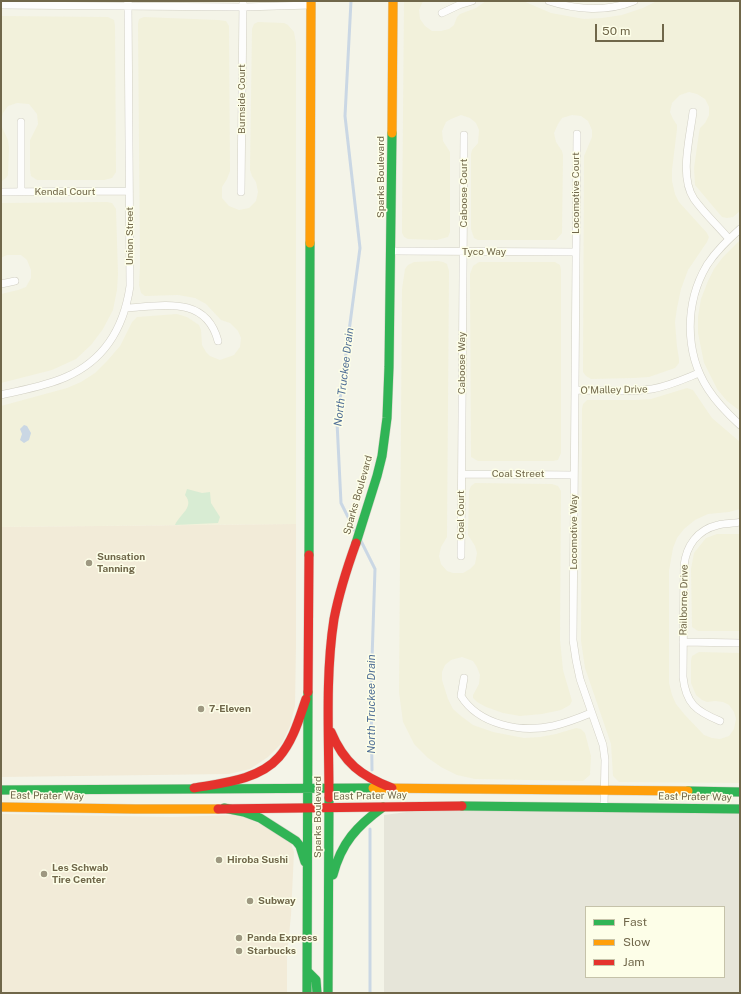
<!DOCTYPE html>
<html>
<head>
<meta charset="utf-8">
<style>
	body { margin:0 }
	#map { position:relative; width:741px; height:994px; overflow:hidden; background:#f4f4e8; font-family:"Public Sans",sans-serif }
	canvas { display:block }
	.frame { position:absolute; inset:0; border:2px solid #70674a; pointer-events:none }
	.legend { position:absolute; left:585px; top:906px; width:140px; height:72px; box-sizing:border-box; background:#fdfee8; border:1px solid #c5c2a9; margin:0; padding:5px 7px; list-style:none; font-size:12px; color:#70674a }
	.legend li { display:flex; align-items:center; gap:8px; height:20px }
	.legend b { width:20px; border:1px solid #c5c2a9 }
	.scale { position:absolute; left:595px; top:24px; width:69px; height:18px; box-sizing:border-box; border:2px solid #70674a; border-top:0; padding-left:5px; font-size:12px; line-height:14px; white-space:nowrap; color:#70674a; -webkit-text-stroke:3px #fdfee8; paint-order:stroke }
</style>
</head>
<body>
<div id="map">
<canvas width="741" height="994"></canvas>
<div class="frame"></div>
<ul class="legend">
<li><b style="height:5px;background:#30b455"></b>Fast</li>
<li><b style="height:5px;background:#ff9f0a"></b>Slow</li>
<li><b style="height:5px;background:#e5322d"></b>Jam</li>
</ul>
<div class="scale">50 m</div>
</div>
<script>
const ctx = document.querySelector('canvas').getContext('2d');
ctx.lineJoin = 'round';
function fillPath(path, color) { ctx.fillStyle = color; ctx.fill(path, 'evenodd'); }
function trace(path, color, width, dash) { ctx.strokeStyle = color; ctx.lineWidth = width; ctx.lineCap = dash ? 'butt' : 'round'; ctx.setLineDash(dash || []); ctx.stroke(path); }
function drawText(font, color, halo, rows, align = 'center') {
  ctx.font = font + ' "Public Sans",sans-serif'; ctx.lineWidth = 3; ctx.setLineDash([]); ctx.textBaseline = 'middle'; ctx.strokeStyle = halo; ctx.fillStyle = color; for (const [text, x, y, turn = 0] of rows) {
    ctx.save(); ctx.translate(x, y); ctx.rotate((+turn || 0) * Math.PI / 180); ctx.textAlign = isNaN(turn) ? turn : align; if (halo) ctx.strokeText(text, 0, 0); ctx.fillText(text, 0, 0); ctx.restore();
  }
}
fillPath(new Path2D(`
	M404,1H423L419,10L420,19L425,26L432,31H441L449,29L454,25L457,17L460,14L476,8L486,1H523L551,13L584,19L602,18L622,15L643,8L657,1H737L740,5V211L733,217L727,218L722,217L695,185L694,168L699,133L700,128L705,123L709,115V107L705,99L697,94L689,92L680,95L672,103L670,112L673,119L677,125V129L672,170V181L675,194L679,202L707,233L709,237L707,242L688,270L681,289L677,308L675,322L677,347L679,359V363L675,368L649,377L634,378L591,379L586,376L583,372L584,156L592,137V130L588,121L581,116L572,115L562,118L558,124L554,133L556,142L562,151L563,155L562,233L556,240H478L474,238L471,229V154L472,150L478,143L479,130L476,123L470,118L461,115L451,119L446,122L442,131L443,141L450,152V232L448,237L437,240L408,239L404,237L402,233V226Z
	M1,16L108,17L114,20L115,26L116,172L112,178L104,180H37L31,176L30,170V140L38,124L37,114L29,104L17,103L8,106L3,113L1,120Z
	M144,17L218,20L226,21L229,26L230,171L227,179L222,187V198L229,206L239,210L249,208L256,201L258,192L256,182L252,176L250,170L252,29L254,24L258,22L284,23L288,25L294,32L296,43V524L1,527V406L67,388L81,382L95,373L108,360L120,346L132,322L137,317L177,314L187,317L199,325L201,330L202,345L206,352L210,356L220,360L234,355L240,347L241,338L238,331L230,323L221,320L206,304L195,298L178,295L145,296L141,293L139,285L140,265L138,24L139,19Z
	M1,125L8,140L9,148L8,175L6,178L2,181Z
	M107,202L112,203L116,209L118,274L117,290L113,310L103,329L91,345L76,359L52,370L1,383V294L18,290L26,287L31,278V270L27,260L21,255H7L1,258V203Z
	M740,240V411L727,401L717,389L704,363L698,333V317L701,299L708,281L714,269L723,257Z
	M438,261L443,262L447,264L449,271L447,537L441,547L439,556L441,564L447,571L453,573H463L470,569L475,564L477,553L475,546L468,535L469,491L471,486L475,483L552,484L558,486L561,491L560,640L563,670L572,701L570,705L561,710L542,714L520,716L503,713L486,707L477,702L473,698V695L479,684L480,675L477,667L473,661L462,657L451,660L445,665L442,672V680L448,699L453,709L461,716L473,725L493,732L524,738L540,737L556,734L576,728L581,729L585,733L591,756L590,775L583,781L475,779L457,775L441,767L428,758L414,744L403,722L399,692L402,289L405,269L408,265L414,262Z
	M479,262H555L560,265L561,270V453L558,460L553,461H478L471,457L470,274L473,266Z
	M687,388L693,390L712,418L740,442V509L729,512L708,514L695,520L684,529L677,538L673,548L669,571V683L672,695L676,704L685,715L704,735L712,738L720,739L729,736L734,729L736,719L734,712L729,705L723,702L715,701L707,702L702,700L696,695L691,683V661L692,656L699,652L740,653V783L619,782L613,776L611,744L585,668L581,641L582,409L583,404L587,400H634L651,399Z
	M717,534H740V631H698L692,627L691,569L694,553L706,538Z`), '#f2f1db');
fillPath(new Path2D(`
	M296,524V646L295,706L290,726L282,743L268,757L250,769L229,774L1,777V527Z
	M1,814L172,817L233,815L247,818L272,830L291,844L294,852L291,915L287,956V993H1Z`), '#f2ebd8');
fillPath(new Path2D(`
	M479,810L740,814V993H384V815L407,812ZM586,907H724V977H586Z`), '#e6e5d9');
fillPath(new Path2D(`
	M187,489L202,493L210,492L211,503L220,517L218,523L175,525C180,514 195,507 185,495Z`), '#d8ecd3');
fillPath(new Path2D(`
	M24,425L27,426L31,433L29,440L24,443L20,440L22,434L20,429Z`), '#cad7e4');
trace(new Path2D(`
	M351,1L345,116L360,248L337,422L341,503L355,531
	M361,541L375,569L371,689L372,770
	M370,993V829`), '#cad7e4', 3);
const street = new Path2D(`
	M549,1C576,10 607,12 634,1
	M1,5L243,7L311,5
	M442,13L459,5L472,1
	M693,112C690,137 679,177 694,199C704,213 718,226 729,239
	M21,122V192
	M577,134L573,640L576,660L580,679L603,745L605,760L604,806
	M1,192L129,191
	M241,192L243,1
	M740,229C728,240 716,251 707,265C685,302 684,352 708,389C717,403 728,414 740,425
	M392,251L576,252
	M1,284L15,281
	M126,308C162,306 206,295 218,341
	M575,390C600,390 627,393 652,389C669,386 684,379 699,373
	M1,395C22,390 46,386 66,377C105,360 124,327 130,286L128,1
	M462,474L574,475
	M461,556L464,135
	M683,642L740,643
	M464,678L461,696C479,725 521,733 553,726C566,723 579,718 591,713
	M720,721C696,711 686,704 683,677L684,566C686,546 697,530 718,525C725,523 733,524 740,522`);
const fast = new Path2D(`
	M356,543L377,476L382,456L387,418L389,367L392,133
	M309,555L310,243
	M1,790L373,788
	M688,791L740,792
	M462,806L740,809
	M224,808L244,812L260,818L296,841L300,846L305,862
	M333,875C341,843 357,826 383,807
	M307,971L316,980L317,993
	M307,993L308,692
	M328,993L329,798`);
const slow = new Path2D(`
	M392,133L393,1
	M310,243L311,1
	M373,788L688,791
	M1,807L135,809H218`);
const jam = new Path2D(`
	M308,692L309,555
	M331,732C344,763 361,776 392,788
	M194,788C222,783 259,780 279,757C293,741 299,719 306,699
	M329,798C329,740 325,676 334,619C339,593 347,568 356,543
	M218,809L462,806`);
trace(street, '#d1cfc3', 8);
trace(fast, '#d2d0c3', 10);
trace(slow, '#d2d0c3', 10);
trace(jam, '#d2d0c3', 10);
trace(street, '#fdfdfc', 7);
trace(fast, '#30b455', 9);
trace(slow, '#ff9f0a', 9);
trace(jam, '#e5322d', 9);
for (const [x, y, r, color] of [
	[89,563,4,"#9e9881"],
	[201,709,4,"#9e9881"],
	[219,860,4,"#9e9881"],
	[44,874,4,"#9e9881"],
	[250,901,4,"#9e9881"],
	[239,938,4,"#9e9881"],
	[239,951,4,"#9e9881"]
]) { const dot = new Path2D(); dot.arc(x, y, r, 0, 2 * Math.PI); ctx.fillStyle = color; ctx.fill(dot); trace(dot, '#fdfee8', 1.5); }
drawText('10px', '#70674a', '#fdfee8', [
	["Burnside Court",242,99,-90],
	["Sparks Boulevard",381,177,-90],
	["Kendal Court",65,192],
	["Caboose Court",464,193,-90],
	["Locomotive Court",576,193,-90],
	["Union Street",130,236,-90],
	["Tyco Way",484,252],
	["Caboose Way",462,363,-90],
	["O'Malley Drive",614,390,-1],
	["Coal Street",518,474],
	["Sparks Boulevard",358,495,-74],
	["Coal Court",461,515,-90],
	["Locomotive Way",574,532,-90],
	["Railborne Drive",684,600,-89],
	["East Prater Way",47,796,1],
	["East Prater Way",370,796,-1],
	["East Prater Way",695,797,1],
	["Sparks Boulevard",318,817,-90]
]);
drawText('bold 10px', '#70674a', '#fdfee8', [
	["Sunsation",97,557],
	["Tanning",97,569],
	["7-Eleven",209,709],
	["Hiroba Sushi",227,860],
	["Les Schwab",52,868],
	["Tire Center",52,880],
	["Subway",258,901],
	["Panda Express",247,938],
	["Starbucks",247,951]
], 'left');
drawText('italic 11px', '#4f6e96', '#fdfee8', [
	["North Truckee Drain",344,377,-83],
	["North Truckee Drain",372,704,-90]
]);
</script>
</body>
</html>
